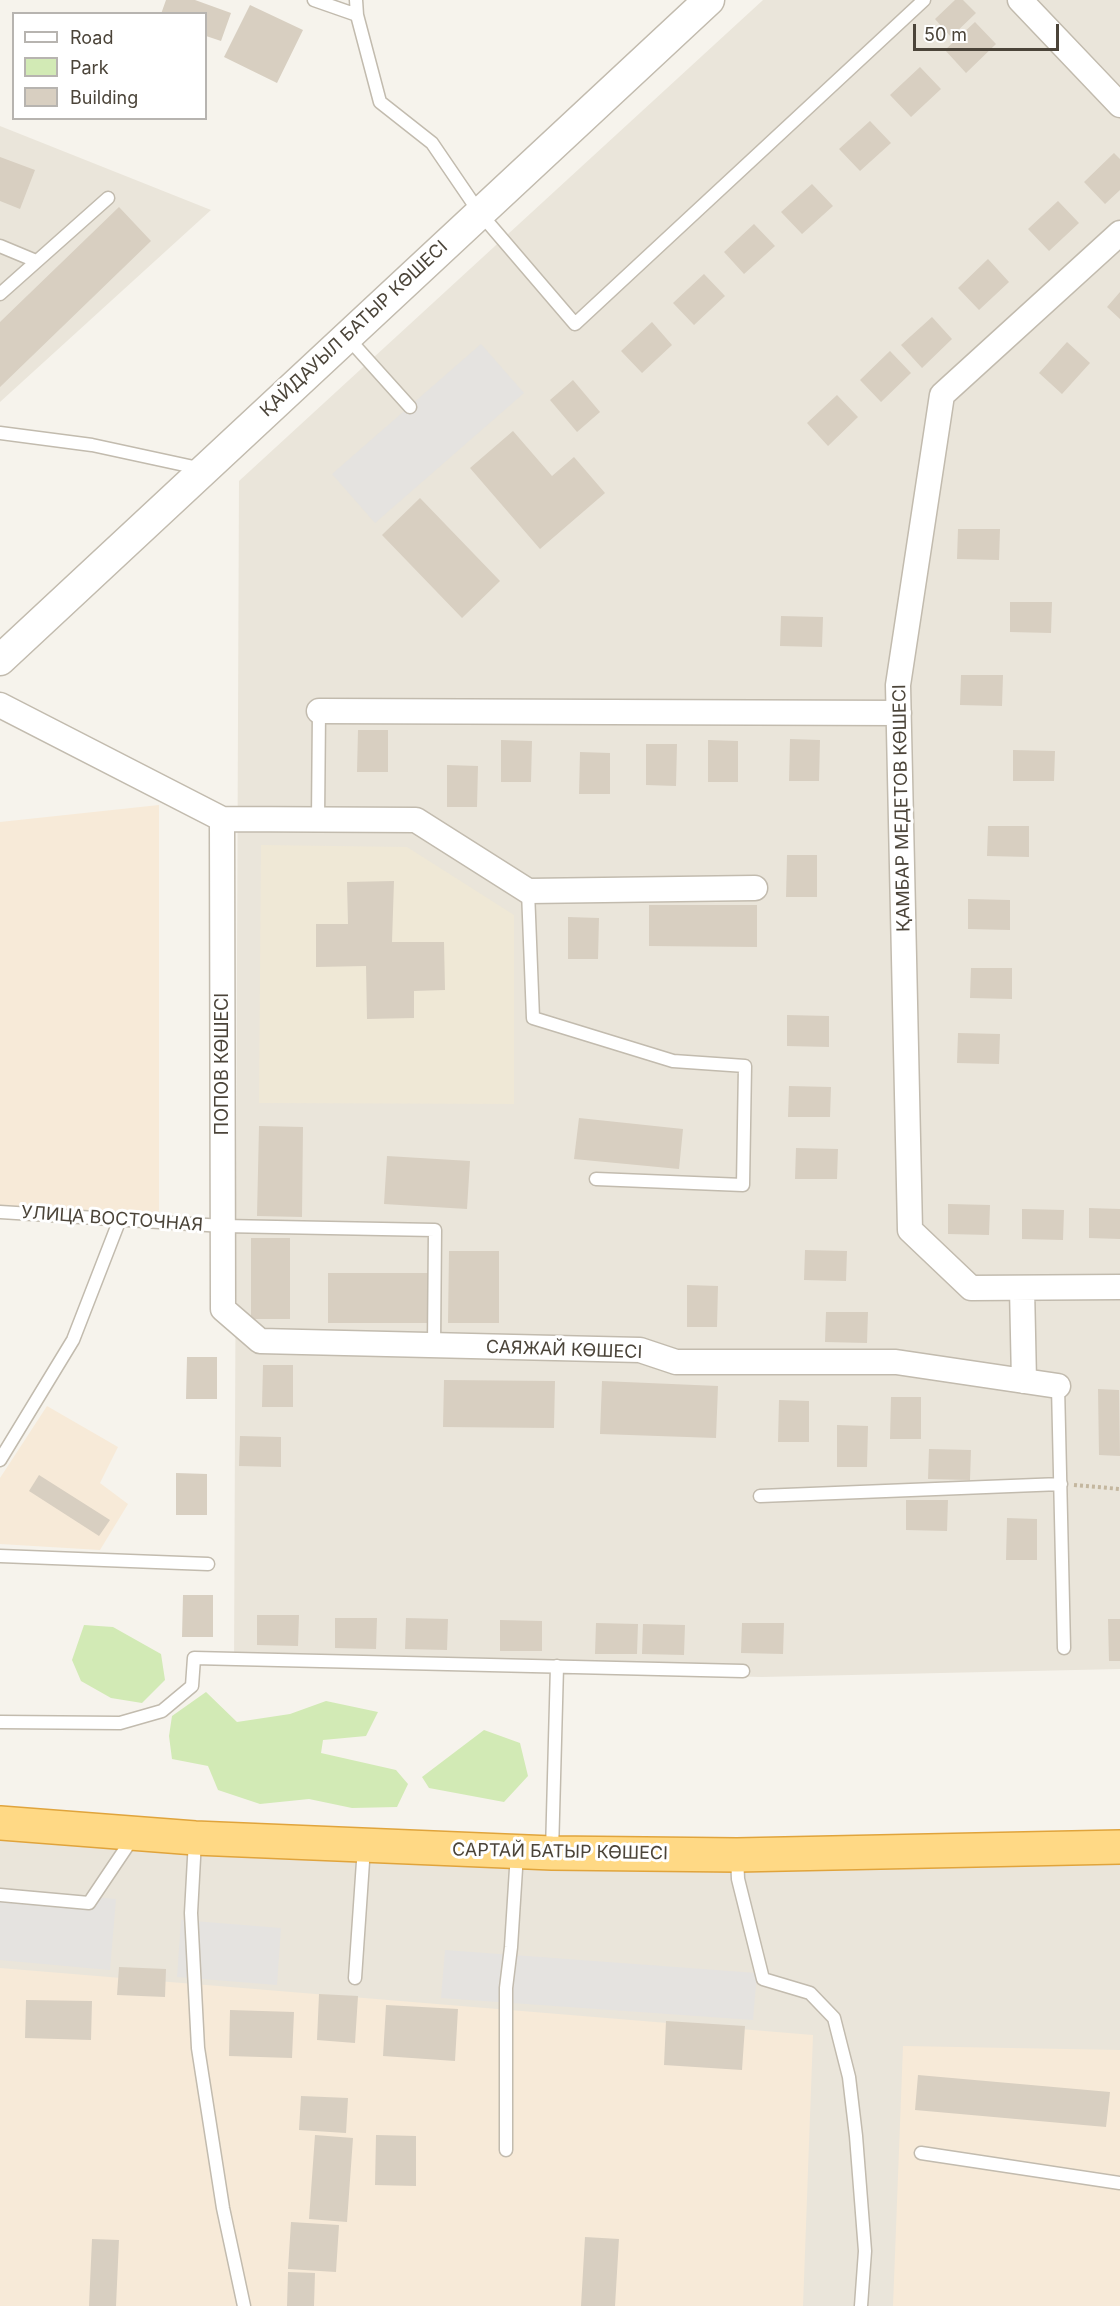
<!DOCTYPE html>
<html>
<head>
<meta charset="utf-8">
<style>
	body { margin:0 }
	#map { position:relative; width:1120px; height:2306px; overflow:hidden; background:#f6f3ec; font-family:Inter,sans-serif }
	canvas { display:block }
	.legend { position:absolute; left:12px; top:12px; width:195px; height:108px; box-sizing:border-box; background:#fff; border:2px solid #b7b4b0; margin:0; padding:8px 10px; list-style:none; font-size:18px; color:#4b4439 }
	.legend li { display:flex; align-items:center; gap:12px; height:30px }
	.legend b { width:30px; border:2px solid #b7b4b0 }
	.scale { position:absolute; left:913px; top:24px; width:146px; height:27px; box-sizing:border-box; border:3px solid #4b4439; border-top:0; padding-left:8px; font-size:18px; line-height:21px; white-space:nowrap; color:#4b4439; -webkit-text-stroke:4px #fff; paint-order:stroke }
</style>
</head>
<body>
<div id="map">
<canvas width="1120" height="2306"></canvas>
<ul class="legend">
<li><b style="height:8px;background:#fff"></b>Road</li>
<li><b style="height:16px;background:#d2eab5"></b>Park</li>
<li><b style="height:16px;background:#d8cfc1"></b>Building</li>
</ul>
<div class="scale">50 m</div>
</div>
<script>
const ctx = document.querySelector('canvas').getContext('2d');
ctx.lineJoin = 'round';
function fillPath(path, color) { ctx.fillStyle = color; ctx.fill(path, 'evenodd'); }
function trace(path, color, width, dash) { ctx.strokeStyle = color; ctx.lineWidth = width; ctx.lineCap = dash ? 'butt' : 'round'; ctx.setLineDash(dash || []); ctx.stroke(path); }
function drawText(font, color, halo, rows, align = 'center') {
  ctx.font = font + ' Inter,sans-serif'; ctx.lineWidth = 6; ctx.setLineDash([]); ctx.textBaseline = 'middle'; ctx.strokeStyle = halo; ctx.fillStyle = color; for (const [text, x, y, turn = 0] of rows) {
    ctx.save(); ctx.translate(x, y); ctx.rotate((+turn || 0) * Math.PI / 180); ctx.textAlign = isNaN(turn) ? turn : align; if (halo) ctx.strokeText(text, 0, 0); ctx.fillText(text, 0, 0); ctx.restore();
  }
}
fillPath(new Path2D(`
	M763,0H1120V1669L762,1677L234,1665L239,481Z
	M0,126L211,210L0,402Z
	M0,1835L1120,1859V2306H0Z`), '#eae5da');
fillPath(new Path2D(`
	M159,805V1222L0,1212V822Z
	M47,1406L118,1447L100,1483L128,1504L100,1550L0,1544V1478Z
	M0,1968L813,2035L803,2306H0Z
	M903,2046L1120,2050V2306H893Z`), '#f7ead8');
fillPath(new Path2D(`
	M261,845L407,847L514,915V1104L259,1103Z`), '#efe8d6');
fillPath(new Path2D(`
	M84,1625L113,1627L161,1654L165,1680L142,1703L111,1698L81,1681L72,1660Z
	M206,1692L237,1722L290,1714L326,1701L378,1712L366,1736L323,1740L321,1753L396,1770L408,1784L397,1807L352,1808L309,1799L260,1804L218,1790L208,1766L172,1759L169,1736L172,1716Z
	M484,1730L520,1743L528,1776L504,1802L429,1788L422,1777Z`), '#d2eab5');
fillPath(new Path2D(`
	M481,344L524,393L375,523L332,474Z
	M0,1888L116,1899L110,1970L0,1960Z
	M181,1920L281,1928L277,1985L177,1977Z
	M445,1950L757,1973L753,2020L441,1998Z`), '#e5e3e0');
fillPath(new Path2D(`
	M166,0H195L231,13L221,41L206,36V14H161Z
	M955,0H963L976,13L951,37L935,19Z
	M250,5L303,30L277,83L224,57Z
	M975,22L996,44L966,73L945,50Z
	M920,67L941,89L911,117L890,95Z
	M870,121L891,143L860,171L839,149Z
	M1114,153L1120,159V190L1105,204L1084,182Z
	M0,157L35,170L20,209L0,201Z
	M812,184L833,206L802,234L781,212Z
	M1058,201L1079,223L1049,251L1028,229Z
	M119,207L151,241L0,387V322Z
	M754,224L775,246L744,274L724,252Z
	M988,259L1009,282L979,310L958,288Z
	M704,274L725,296L694,325L673,303Z
	M1120,292V319L1107,307Z
	M932,317L952,339L922,368L901,345Z
	M652,322L672,345L642,373L621,351Z
	M1067,342L1090,363L1062,394L1039,373Z
	M890,351L911,373L881,402L860,380Z
	M573,380L600,412L577,432L550,400Z
	M837,395L858,417L828,446L807,423Z
	M513,431L552,476L574,457L605,493L540,549L470,468Z
	M420,498L500,581L462,618L382,535Z
	M958,529H1000L999,560L957,559Z
	M1010,602H1052L1051,633L1010,632Z
	M781,616L823,617L822,647L780,646Z
	M961,675H1003L1002,706L960,705Z
	M358,730H388V772H357Z
	M790,739L820,740L819,781H789Z
	M501,740L532,741L531,782H501Z
	M708,740L738,741V782H708Z
	M646,744H677L676,786L646,785Z
	M1013,750L1055,751L1054,781H1013Z
	M580,752L610,753V794H579Z
	M447,765L478,766L477,807H447Z
	M988,826H1029V857L987,856Z
	M787,855H817V897H786Z
	M394,881L392,942H444L445,990L414,991V1018L367,1019L366,966L316,967V924H348L347,882Z
	M968,899L1010,900V930L968,929Z
	M649,905H757V947L649,946Z
	M568,917L599,918L598,959H568Z
	M971,968H1012V999L970,998Z
	M787,1015L829,1016V1047L787,1046Z
	M958,1033L1000,1034L999,1064L957,1063Z
	M789,1086L831,1087L830,1117H788Z
	M579,1118L683,1129L679,1169L574,1159Z
	M259,1126L303,1127L302,1217L257,1216Z
	M796,1148L838,1149L837,1179H795Z
	M387,1156L470,1161L467,1209L384,1204Z
	M948,1204L990,1205L989,1235L948,1234Z
	M1089,1208L1120,1209V1239L1089,1238Z
	M1022,1209L1064,1210L1063,1240L1022,1239Z
	M251,1238H290V1319H251Z
	M805,1250L847,1251L846,1281L804,1280Z
	M449,1251H499V1323H448Z
	M328,1273H428V1323H328Z
	M687,1285L718,1286L717,1327H687Z
	M826,1312H868L867,1343L825,1342Z
	M187,1357H217V1399H186Z
	M263,1365H293V1407H262Z
	M444,1380L555,1381L554,1428L443,1427Z
	M602,1381L718,1386L716,1438L600,1434Z
	M1098,1389L1119,1390L1120,1456L1099,1455Z
	M891,1397H921V1439H890Z
	M779,1400L809,1401V1442H778Z
	M837,1425L868,1426L867,1467H837Z
	M240,1436L281,1437V1467L239,1466Z
	M929,1449L971,1450L970,1480L928,1479Z
	M176,1473L207,1474V1515H176Z
	M39,1475L110,1520L99,1536L29,1491Z
	M906,1500H948L947,1531L906,1530Z
	M1007,1518L1037,1519V1560H1006Z
	M183,1595H213V1637H182Z
	M257,1615H299L298,1646L257,1645Z
	M335,1618H377L376,1649L335,1648Z
	M406,1618L448,1619L447,1650L405,1649Z
	M1108,1619H1120V1661H1109Z
	M500,1620L542,1621V1651H500Z
	M596,1623L638,1624L637,1654H595Z
	M742,1623H784L783,1654L741,1653Z
	M643,1624L685,1625L684,1655L642,1654Z
	M119,1967L166,1969L165,1997L117,1995Z
	M319,1994L358,1996L355,2043L317,2040Z
	M26,2000L92,2001L91,2040L25,2038Z
	M386,2005L458,2009L455,2061L383,2056Z
	M230,2010L294,2012L292,2058L229,2056Z
	M666,2021L745,2026L742,2070L664,2065Z
	M918,2075L1110,2092L1106,2127L915,2110Z
	M301,2096L348,2098L346,2133L299,2130Z
	M315,2135L353,2138L347,2222L309,2219Z
	M376,2135L416,2136V2186L375,2185Z
	M291,2222L339,2225L336,2272L288,2269Z
	M585,2237L619,2239L615,2306H581Z
	M92,2239L119,2240L116,2306H89Z
	M288,2272L315,2273L314,2306H287Z`), '#d8cfc1');
const service = new Path2D(`
	M314,0L357,15L380,102L432,143L479,212L575,324L924,0
	M356,0L357,15
	M0,246L36,261
	M0,294L108,198
	M347,337L410,407
	M0,433L92,445L203,469
	M318,820L319,711
	M528,891L533,1018L673,1061L745,1066L743,1185L596,1179
	M0,1212L223,1226L435,1230L434,1345
	M1058,1386L1064,1648
	M0,1460L73,1340L120,1219
	M760,1496L1061,1484
	M0,1556L208,1564
	M0,1722L120,1723L162,1711L192,1686L194,1658L743,1671
	M195,1840L191,1913L198,2048L223,2208L244,2306
	M552,1852L557,1666
	M737,1856L738,1879L763,1979L810,1993L834,2018L849,2077L856,2136L865,2251L861,2306
	M0,1895L89,1903L134,1836
	M355,1978L364,1847
	M506,2150V1988L511,1947L517,1853
	M921,2153L1120,2183`);
const minor = new Path2D(`
	M1020,0L1120,105
	M1120,233L942,395L898,685L910,1230L971,1288L1120,1287
	M0,705L222,819L416,820L528,891L755,888
	M319,711L899,713
	M222,819L223,1309L260,1341L640,1350L676,1362H896L1058,1386
	M1022,1288L1024,1381`);
const tertiary = new Path2D(`
	M0,660L709,0`);
const trunk = new Path2D(`
	M0,1823L195,1838L552,1853L737,1855L1120,1847`);
trace(service, '#c2bbae', 15);
trace(minor, '#c2bbae', 27);
trace(tertiary, '#c2bbae', 33);
trace(trunk, '#e0a43c', 36);
trace(new Path2D(`
	M1074,1485L1120,1489`), '#c4b79f', 4, [3, 3]);
trace(service, '#fff', 12);
trace(minor, '#fff', 24);
trace(tertiary, '#fff', 30);
trace(trunk, '#ffd985', 33);
drawText('18px', '#4b4439', '#fff', [
	["ҚАЙДАУЫЛ БАТЫР КӨШЕСІ",354,329,-43],
	["ҚАМБАР МЕДЕТОВ КӨШЕСІ",902,808,-91],
	["ПОПОВ КӨШЕСІ",223,1064,-90],
	["УЛИЦА ВОСТОЧНАЯ",112,1219,4],
	["САЯЖАЙ КӨШЕСІ",564,1350,2],
	["САРТАЙ БАТЫР КӨШЕСІ",560,1852,1]
]);
</script>
</body>
</html>
